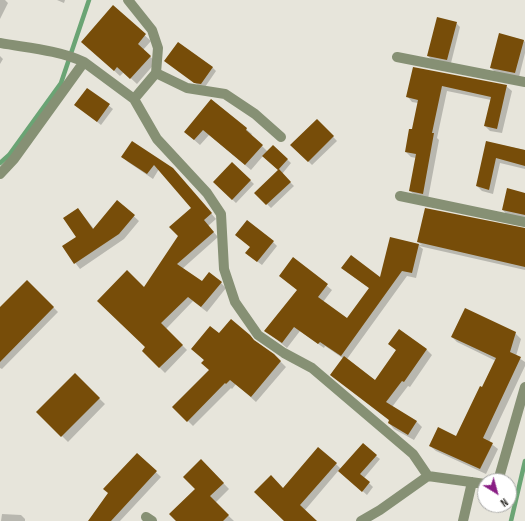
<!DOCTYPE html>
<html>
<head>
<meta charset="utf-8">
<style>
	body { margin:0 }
	#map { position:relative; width:525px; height:521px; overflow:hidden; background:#e7e5db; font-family:"Sofia Sans Condensed",sans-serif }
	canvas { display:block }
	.north { position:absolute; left:477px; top:473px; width:40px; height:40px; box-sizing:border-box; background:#fff; border:1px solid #acacaa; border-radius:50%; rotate:143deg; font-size:11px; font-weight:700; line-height:16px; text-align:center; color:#302f2b }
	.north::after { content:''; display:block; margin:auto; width:14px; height:18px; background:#891e84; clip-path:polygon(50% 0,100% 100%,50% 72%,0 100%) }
</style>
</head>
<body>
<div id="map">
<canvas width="525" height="521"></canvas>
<div class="north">N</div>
</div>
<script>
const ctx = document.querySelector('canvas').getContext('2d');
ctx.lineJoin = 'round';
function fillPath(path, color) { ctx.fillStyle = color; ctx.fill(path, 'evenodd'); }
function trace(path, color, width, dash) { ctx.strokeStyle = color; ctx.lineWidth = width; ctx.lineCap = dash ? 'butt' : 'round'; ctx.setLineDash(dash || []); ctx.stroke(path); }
fillPath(new Path2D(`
	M0,0H5L8,3L0,19Z
	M57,0H65L64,3Z
	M113,7L151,41L143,50L156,62L137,84L124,72L120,76L88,47Z
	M456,23L460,27L451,63L432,60L428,56Z
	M500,34L523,40L525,42V53L519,77L495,72L491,68Z
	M0,56L3,59L0,64Z
	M166,61L212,67L216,71L205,87L199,86Z
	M414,68L506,86L512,91L502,133L490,131L485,126L491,100L447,91L437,138L439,140L428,199L416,196L410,191L416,158L411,157L406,152L412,131L418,103L412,102L407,96Z
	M88,89L113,109L101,125L76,105Z
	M212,100L246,129L252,134L251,135L268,152L273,146L291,163L282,174L294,186L271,208L256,193L279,171L263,156L251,170L209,135L200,145L185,132Z
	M317,120L337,141L312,165L292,145Z
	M132,142L178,175L216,219L208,226L218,237L182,269L202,282L221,283L226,288L207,312L193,301L166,329L187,350L165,373L143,351L147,347L144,288L179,236L193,208L159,169L153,179L128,162L123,157Z
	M487,142L525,150V169L500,163L493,194L482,191L477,186Z
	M232,163L254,184L236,203L214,182Z
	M508,190L525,194V219L507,215L503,210Z
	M117,201L139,221L124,239L80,269L63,247L77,237L78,209L94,229Z
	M525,229V270L419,246L423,249L416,278L407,276L347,359L376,381L397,351L389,344L399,330L427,350L432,355L410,387L408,386L392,407L416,421L422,427L414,440L394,429L389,423L390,421L331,375L344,359L325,346L324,348L300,331L287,348L266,331L298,290L294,259L332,290L323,302L348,319L370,289L343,268L381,278L391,238L422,245L418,242Z
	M236,235L273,242L277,246L262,265L250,256L251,247Z
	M27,281L58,312L2,369L0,368V308Z
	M515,333L521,339L516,356L525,362V366L489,442L498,449L486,474L436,451L430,446L457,437L483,388L496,361L457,342L452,337Z
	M219,335L255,341L273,354L286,367L256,402L236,384L232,389L231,388L193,426L174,407L210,370L205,361L192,349Z
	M75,375L105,404L68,442L38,412Z
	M137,454L161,477L120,521H89Z
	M376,456L380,459L364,478L373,487L367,495L339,470L305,510L315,521H285L283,489L336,464L341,469Z
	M201,460L229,489L215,503L234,521H177L196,489Z
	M2,514L21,515L25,519V521H1Z`), '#0003');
trace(new Path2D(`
	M0,163L9,155L61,83L89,0
	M511,521L525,461`), '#6aa474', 4.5);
fillPath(new Path2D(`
	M113,5L146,34L138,44L151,56L130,79L117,67L114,71L81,42Z
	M437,17L457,22L447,60L427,56Z
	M499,33L524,40L515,73L490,68Z
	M178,42L213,67L201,84L194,83L164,61Z
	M413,67L507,85L497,129L484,126L491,97L442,86L432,133H434L423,194L409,191L416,154L405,152L409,129H412L418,100L406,97Z
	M87,88L110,104L97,122L74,105Z
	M211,99L247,128L246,130L263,145L245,165L203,130L194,140L184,132Z
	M317,119L334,136L308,162L290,145Z
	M132,141L173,168L212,213L204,220L214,232L177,264L202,281L209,272L222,282L201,307L188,297L161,323L183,345L159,368L142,351L145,347L97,301L127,270L144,287L178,236L169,227L191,208L154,165L147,174L121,157Z
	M486,141L525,150V166L496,158L489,190L476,186Z
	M273,145L288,159L278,170L262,156Z
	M232,162L251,180L232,200L213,182Z
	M279,169L291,182L266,205L254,193Z
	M507,188L525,193V215L502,210Z
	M117,200L135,215L119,234L74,264L62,246L76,237L63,218L78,208L93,229Z
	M425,208L525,228V267L417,242Z
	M247,220L274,241L257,262L245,253L250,247L235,235Z
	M390,237L419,244L412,273L402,271L341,356L320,342L318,344L294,327L282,343L264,331L297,290L279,276L293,257L328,284L318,297L347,318L369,288L341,268L351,255L380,277Z
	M27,280L54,307L0,362V307Z
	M465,308L516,332L510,352L521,357L483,438L493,443L480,469L429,446L438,427L456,436L480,386L482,387L496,358L451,337Z
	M231,319L250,335L254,340L274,354L281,361L251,397L230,380L226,384L225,383L187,422L172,407L209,370L201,363L204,360L191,349L210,326L219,333Z
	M399,329L427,349L404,382L402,381L386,402L417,421L408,435L388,423L389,420L330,375L344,356L375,380L396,350L388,344Z
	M75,373L100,398L61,437L36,412Z
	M363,443L377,455L360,474L370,482L362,492L338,471Z
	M318,447L337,463L300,505L317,521H284L254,492L271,475L283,488Z
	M137,453L157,471L111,521H88L108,493L103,489Z
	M201,459L224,483L210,496L229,515L223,521H176L169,514L195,489L183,477Z`), '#774d09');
trace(new Path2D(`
	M128,0L152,30L158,48L156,73L134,99
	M0,43C28,48 58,50 84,62L134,99L157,139L207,193L221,214L224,269L235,302L258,335L284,353L312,368L413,454L428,476
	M397,57L525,82
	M156,73L187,88L225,94L255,114L281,137
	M0,174L14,159L84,62
	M400,196L525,222
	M498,481L525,387
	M146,517L152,521
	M361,521L380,510L428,476L485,484
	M463,521L472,482`), '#869074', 10);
</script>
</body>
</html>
